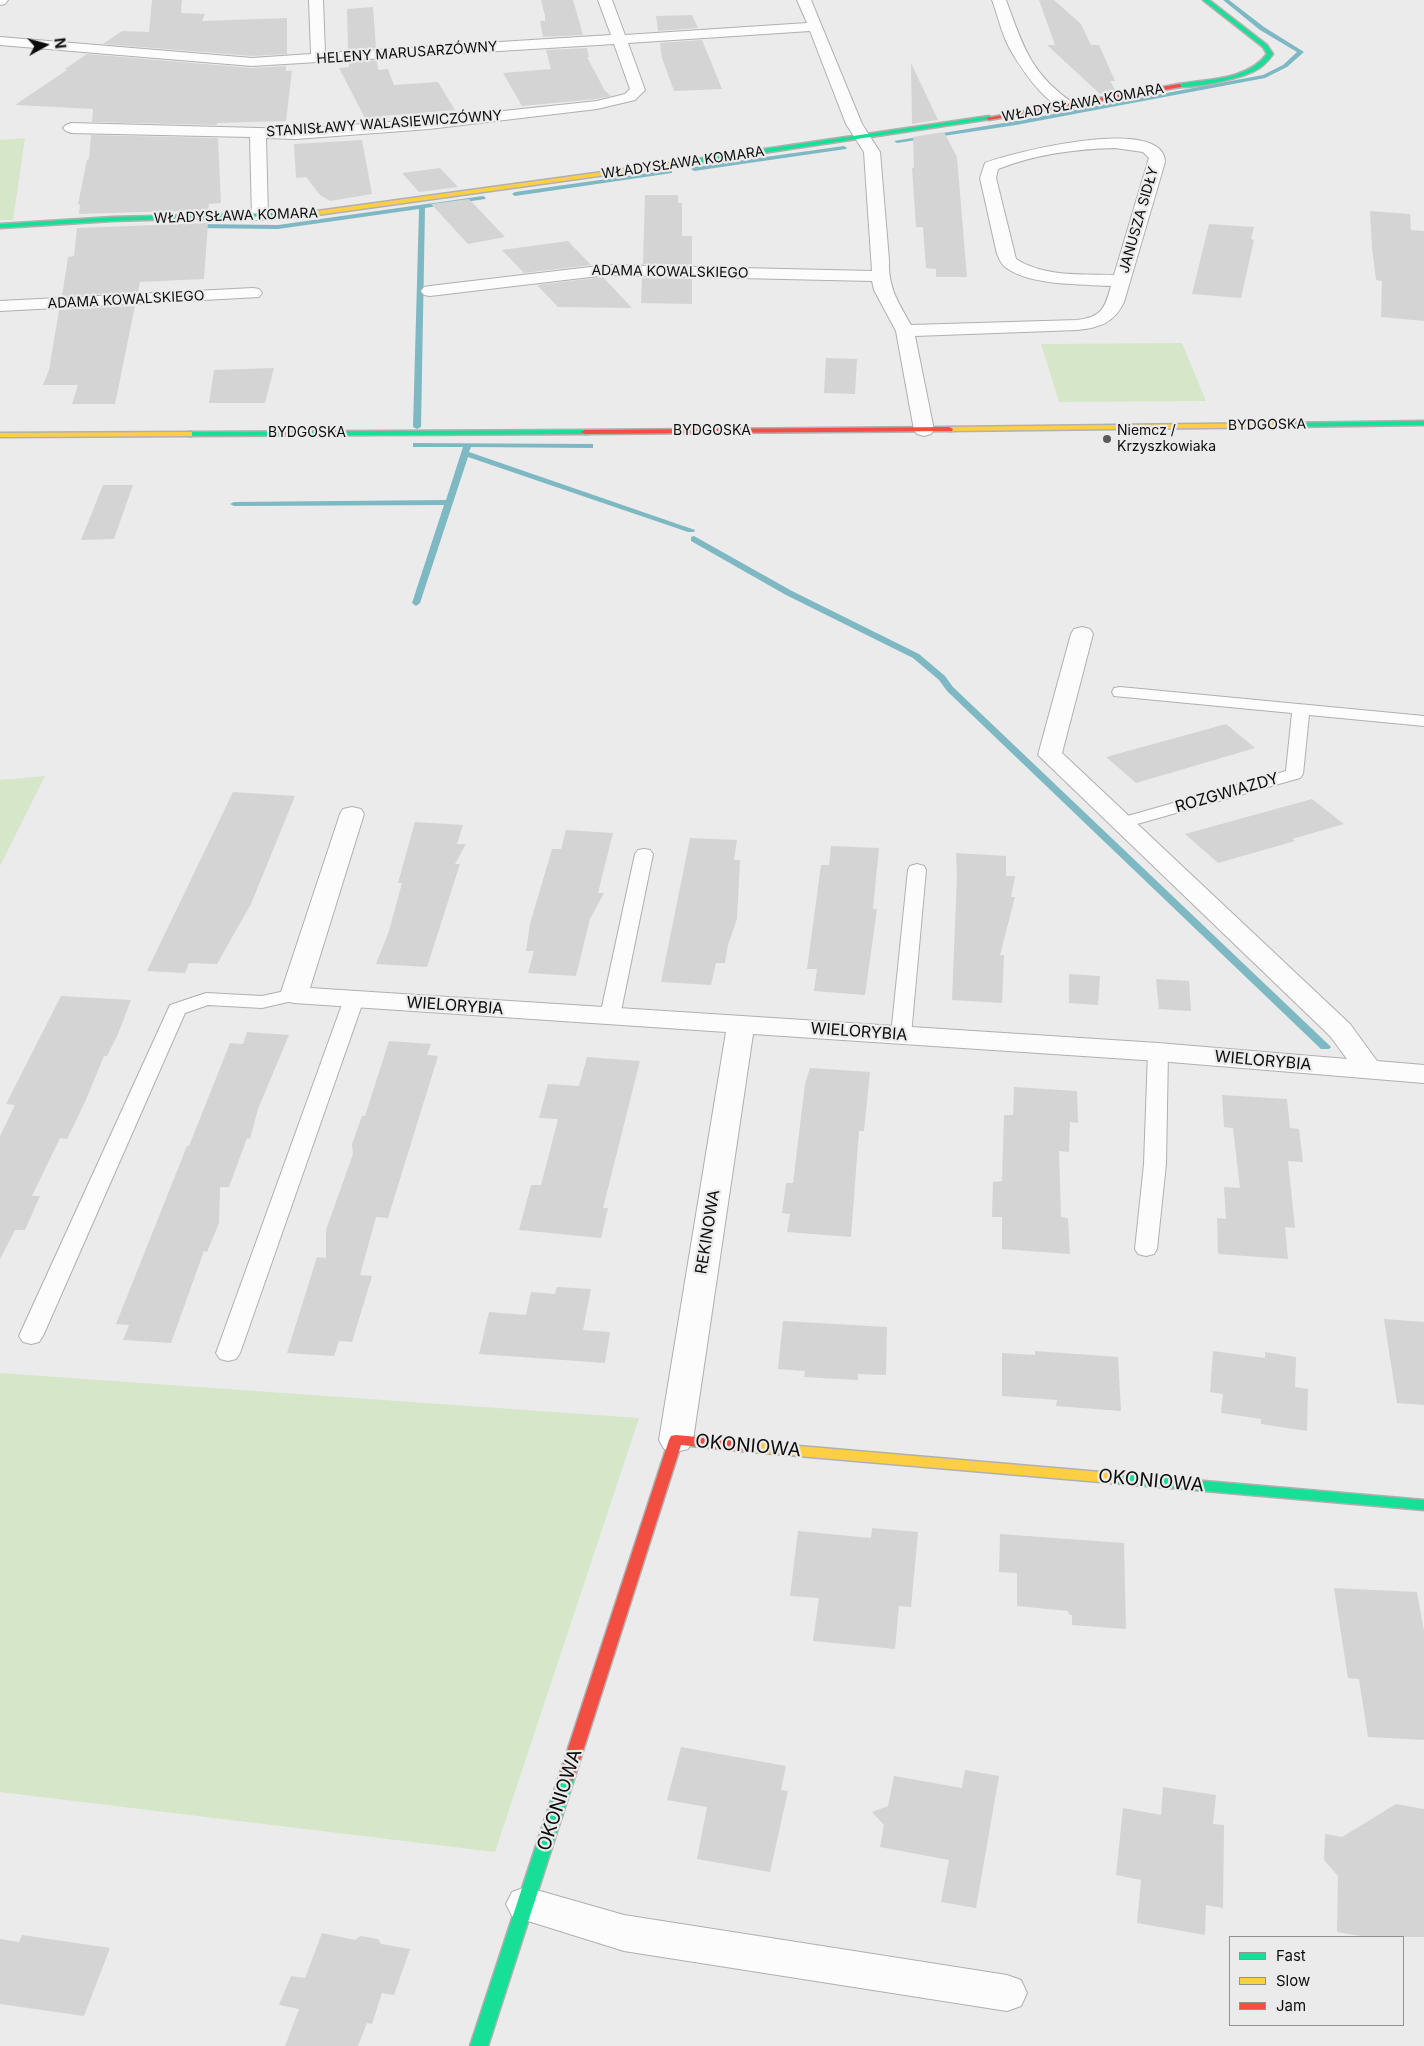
<!DOCTYPE html>
<html>
<head>
<meta charset="utf-8">
<style>
	body { margin:0 }
	#map { position:relative; width:1424px; height:2046px; overflow:hidden; background:#ebebec; font-family:Inter,sans-serif }
	canvas { display:block }
	.legend { position:absolute; left:1229px; top:1936px; width:175px; height:90px; box-sizing:border-box; background:#ebebec; border:1px solid #929292; margin:0; padding:6px 9px; list-style:none; font-size:15px; color:#0c0c0c }
	.legend li { display:flex; align-items:center; gap:10px; height:25px }
	.legend b { width:25px; border:1px solid #929292 }
	.north { position:absolute; left:20px; top:20px; width:50px; height:50px; -webkit-text-stroke:4px #ebebec; paint-order:stroke; rotate:83deg; font-size:14px; font-weight:700; line-height:20px; text-align:center; color:#0c0c0c }
	.north::after { content:''; display:block; margin:auto; width:18px; height:22px; background:#0c0c0c; clip-path:polygon(50% 0,100% 100%,50% 72%,0 100%) }
</style>
</head>
<body>
<div id="map">
<canvas width="1424" height="2046"></canvas>
<ul class="legend">
<li><b style="height:6px;background:#16e098"></b>Fast</li>
<li><b style="height:6px;background:#ffcf43"></b>Slow</li>
<li><b style="height:6px;background:#f24e42"></b>Jam</li>
</ul>
<div class="north">N</div>
</div>
<script>
const ctx = document.querySelector('canvas').getContext('2d');
ctx.lineJoin = 'round';
function fillPath(path, color) { ctx.fillStyle = color; ctx.fill(path, 'evenodd'); }
function trace(path, color, width, dash) { ctx.strokeStyle = color; ctx.lineWidth = width; ctx.lineCap = dash ? 'butt' : 'round'; ctx.setLineDash(dash || []); ctx.stroke(path); }
function drawText(font, color, halo, rows, align = 'center') {
  ctx.font = font + ' Inter,sans-serif'; ctx.lineWidth = 4.5; ctx.setLineDash([]); ctx.textBaseline = 'middle'; ctx.strokeStyle = halo; ctx.fillStyle = color; for (const [text, x, y, turn = 0] of rows) {
    ctx.save(); ctx.translate(x, y); ctx.rotate((+turn || 0) * Math.PI / 180); ctx.textAlign = isNaN(turn) ? turn : align; if (halo) ctx.strokeText(text, 0, 0); ctx.fillText(text, 0, 0); ctx.restore();
  }
}
fillPath(new Path2D(`
	M25,138L13,220H0V140Z
	M1182,343L1206,401L1059,402L1041,344Z
	M45,776L0,866V780Z
	M0,1373L639,1418L495,1852L0,1792Z`), '#d5e6c9');
fillPath(new Path2D(`
	M1223,0H1229L1264,27L1304,52L1287,67L1265,78L1016,125L897,143L894,141L1016,121L1263,75L1283,65L1297,52L1260,30Z
	M844,146L847,148L846,149L694,171L691,169L694,167Z
	M670,170L672,171V173L515,196L512,194L515,192Z
	M483,196L486,198L485,199L425,208L421,427L417,429L413,427L419,209L278,229L195,228L192,226L195,224L278,225Z
	M413,443L593,444V448H590L471,447L469,452L695,530L694,532H688L468,457L420,603L416,606L412,603L444,505L234,506L230,504L234,502L446,500L463,447H413Z
	M694,536L792,591L919,654L945,676L953,687L1329,1045L1331,1047L1329,1049H1321L947,691L939,680L913,658L786,595L691,541V537Z`), '#7eb8c3');
fillPath(new Path2D(`
	M152,0H182L181,13L205,14L202,21L287,18V54L252,56L103,44L122,31L149,32Z
	M541,0H573L583,35L543,37L540,21H545V16Z
	M1039,0H1054L1081,24L1091,45H1099L1115,81H1110L1116,91L1100,94L1047,45H1055Z
	M373,7L376,48L348,50L347,9Z
	M692,15L698,28L658,31L656,16Z
	M702,40L722,89L674,91L662,58L660,43Z
	M587,48L589,57H587L605,91L611,96L597,99L522,106L503,73L551,69L546,50Z
	M87,54L252,68L286,66V71H292L286,121L217,123V125L92,122L93,109L15,105L67,70L65,69Z
	M377,60L378,70L388,69L394,85L438,82L455,110L381,116V121L367,122L339,68L349,67V62Z
	M911,63L938,120L912,124Z
	M944,132L957,157L967,277H936V269L926,268L923,227H916L912,168H914L913,137Z
	M91,135L218,138L221,203L209,204L208,210L79,214L80,205L78,204L87,160L89,159Z
	M362,140L372,194L330,201L320,195L306,177L296,178L294,144Z
	M440,168L458,187L419,192L402,173Z
	M645,195H678V203H682V236H692V265L643,264Z
	M469,199L505,237L468,244L431,204Z
	M1370,211L1410,214L1411,230L1424,231V321L1381,317L1382,281L1376,280L1372,248Z
	M208,223L204,279L140,282L138,292L62,296L68,257L74,256L77,228Z
	M1209,224L1254,227L1251,239L1254,240L1241,298L1192,294Z
	M568,241L591,265L524,273L502,250Z
	M603,277L632,308L558,307L537,285Z
	M642,278L692,279V304L641,303Z
	M135,306L115,404H72L78,385H43L49,370L59,310Z
	M826,358L857,359L855,394L824,393Z
	M274,368L265,403H209L214,370Z
	M103,485H133L114,539L81,540Z
	M1226,724L1255,748L1136,783L1106,757Z
	M233,792L295,796L251,904L217,964L189,963L185,973L147,971Z
	M1312,799L1344,824L1292,839L1295,841L1218,863L1185,834Z
	M415,822L463,825L457,844H466L455,864H460L427,967L376,964L389,931L402,883H398Z
	M566,830L613,833L598,893H604L590,919L576,976L528,973L534,951H526L530,924L552,849H561Z
	M690,838L737,840L734,860H740L737,919L728,945L725,963H716L711,985L661,982Z
	M831,846L879,848L873,909H877L865,995L814,991L817,969H807L821,865H829Z
	M956,853L1006,856V876H1015L1011,897H1015L1000,955H1004L1002,1003L952,1000L957,875Z
	M1069,974L1100,976L1098,1005L1069,1003Z
	M1156,979L1189,981L1191,1011L1159,1009Z
	M61,996L131,1000L118,1034L107,1056H104L85,1102L67,1139L60,1138L32,1196H40L25,1230H15L0,1259V1136L15,1105L6,1104Z
	M247,1032L289,1035L258,1109L250,1139L247,1138L229,1187H220L219,1223L207,1252L204,1251L171,1343L123,1340L129,1325L116,1324L187,1146H189L230,1043L243,1044Z
	M389,1041L431,1044L427,1055L438,1056L388,1218L376,1217L360,1275L372,1276L352,1342L339,1341L334,1356L287,1353L317,1257L326,1258V1230L353,1154L352,1144L362,1116H365Z
	M587,1057L640,1061L603,1208H608L601,1238L519,1230L531,1185H541L558,1119L539,1118L548,1084L579,1086Z
	M810,1068L870,1072L864,1131H859L851,1237L787,1232L790,1214L782,1213L786,1183H793L805,1084Z
	M1014,1087L1077,1091L1078,1123L1070,1122L1069,1152L1059,1151L1061,1217L1068,1218L1070,1254L1002,1249V1217H992L993,1182L1002,1181L1004,1115H1013Z
	M1222,1095L1287,1099L1290,1128L1299,1129L1303,1162L1288,1161L1295,1228L1285,1227L1288,1259L1218,1254L1217,1218L1226,1219L1224,1187L1240,1188L1233,1128L1224,1127Z
	M557,1287L591,1289L583,1330L610,1332L605,1363L479,1354L489,1312L526,1315L531,1292L555,1294Z
	M1384,1319L1424,1322V1405L1397,1403Z
	M783,1321L887,1327L886,1375L858,1374V1380L804,1377L805,1371L778,1369Z
	M1035,1351L1118,1357L1121,1411L1056,1406L1057,1400L1002,1396V1353L1035,1355Z
	M1213,1351L1265,1358V1352L1296,1357L1295,1387L1308,1389L1307,1431L1261,1424V1419L1221,1413L1223,1394L1210,1392Z
	M872,1528L918,1532L911,1607L899,1606L895,1649L813,1641L819,1598L790,1596L798,1531L871,1538Z
	M1000,1534L1124,1543L1126,1629L1072,1625V1615H1069L1068,1611L1017,1606V1573L999,1572Z
	M1334,1588L1417,1592L1424,1631V1740L1368,1737L1359,1679L1348,1678Z
	M681,1747L786,1766L781,1790L788,1791L770,1872L697,1859L707,1807L667,1800Z
	M965,1770L999,1776L976,1908L941,1902L949,1860L880,1847L884,1825L872,1812L888,1806L894,1776L962,1788Z
	M1163,1787L1216,1795L1213,1824L1224,1825L1223,1908L1206,1905L1205,1935L1137,1923L1141,1880L1116,1875L1123,1808L1161,1815Z
	M1396,1804L1424,1809V1937H1367L1337,1932L1338,1876L1324,1860L1325,1834L1342,1837Z
	M322,1933L355,1940L361,1936L378,1939L381,1944L410,1949L394,1995L382,1993L372,2024L367,2023L358,2046H285L299,2009L279,2005L291,1976L305,1978Z
	M22,1935L110,1948L84,2016L0,2004V1939L19,1942Z`), '#d4d4d5');
const lane = new Path2D(`
	M1120,687L1424,716V726L1309,715L1303,774L1300,778L1123,828L1117,827L1114,823L1117,819L1286,771L1292,713L1114,696L1112,692L1114,688Z
	M644,849L650,850L653,854L620,1016L617,1020L610,1022L603,1020L600,1016L635,854L638,850Z
	M917,864L924,866L926,870L911,1035L908,1039L901,1041L894,1039L891,1035L908,870L910,866Z
	M294,989L301,991L304,995L301,999L262,1008L208,1005L185,1013L43,1336L39,1342L31,1344L23,1342L19,1336L170,1005L206,993L262,996Z
	M354,993L361,995L364,999L240,1353L236,1359L228,1361L220,1359L216,1353L344,999L347,995Z
	M1158,1046L1165,1048L1168,1052L1166,1164L1157,1249L1154,1254L1146,1256L1138,1254L1135,1249L1144,1164L1148,1052L1151,1048Z`);
const street = new Path2D(`
	M0,0H8L5,4L0,5Z
	M309,0H323L325,53L611,35L598,0H612L625,35L807,23L797,0H811L862,124L880,152L889,260C888,288 898,302 911,325L1077,320C1102,317 1105,308 1111,286C1081,284 1030,286 1005,267C1001,264 999,258 997,254L980,178L985,163C1010,153 1164,114 1165,162L1124,302C1114,323 1099,328 1077,330L915,336L934,430L931,434L924,436L917,434L914,430L896,331L874,290L872,281L607,275L430,296L424,295L421,291L424,287L430,286L607,265L872,271L864,152L846,124L810,31L628,43L645,90L635,100L597,109L429,129L296,139L266,138L268,217L266,220H254L252,217L250,137L71,133L66,131L63,128L66,125L71,123L296,129L429,119L597,101L625,94L630,89L614,44L252,66L0,45V37L252,58L311,54ZM1115,148L1143,152L1149,158L1114,275C1082,274 1044,277 1016,259L996,178L998,169C1036,154 1075,149 1115,148Z
	M992,0H1006C1023,46 1030,73 1073,103L1075,106L1073,109C1050,115 1014,59 1006,41C1000,27 997,13 992,0Z
	M253,288L259,289L262,293L259,297L0,311V301Z
	M1082,627L1090,629L1093,634L1062,753L1350,1024L1377,1061L1424,1065V1083L1158,1061L753,1034L693,1440L688,1449L676,1452L664,1449L659,1440L726,1032L294,1003L284,1001L280,995L340,814L343,809L352,807L361,809L364,814L310,988L1158,1043L1347,1059L1330,1036L1038,755L1071,634L1074,629Z
	M526,1887L624,1915L1007,1975L1021,1980L1027,1993L1021,2006L1007,2011L624,1951L512,1916L506,1904L512,1892Z`);
const fast = new Path2D(`
	M1203,0H1209L1267,45L1273,54C1268,61 1264,66 1256,70C1240,79 1195,88 1177,87V85L1179,84C1208,79 1248,80 1267,54L1263,47Z
	M989,116L992,118L991,119L676,166L673,164L676,162Z
	M276,213L279,215L278,216L113,221L0,228V224L113,217Z
	M1424,421V425L1283,427L1279,425L1283,423Z
	M585,430L589,432L588,434L189,436L185,434L189,432Z
	M1112,1473L1424,1500V1510L1112,1483L1107,1482L1105,1478L1107,1474Z
	M567,1770L572,1771L575,1776L488,2046H470L559,1776L562,1771Z`);
const slow = new Path2D(`
	M676,162L679,164L678,165L310,216L276,217L273,215L276,213L310,212Z
	M1283,423H1286V427L949,431L945,429L949,427Z
	M192,432V436H189L0,437V433Z
	M740,1441L1112,1473L1117,1474L1119,1478L1117,1482L1112,1483L740,1451L735,1450L733,1446L735,1442Z`);
const jam = new Path2D(`
	M1179,84L1181,85V87L989,120L986,118Z
	M949,427L953,429L952,431L585,434L581,432L585,430Z
	M676,1435L740,1441L745,1442L747,1446L745,1450L740,1451L681,1445L575,1776L572,1781L567,1782L562,1781L559,1776L669,1440L671,1436Z`);
trace(lane, '#b0b0b1', 2);
trace(street, '#b0b0b1', 2);
trace(fast, '#b0b0b1', 3);
trace(slow, '#b0b0b1', 3);
trace(jam, '#b0b0b1', 3);
fillPath(lane, '#fcfcfc');
fillPath(street, '#fcfcfc');
fillPath(fast, '#16e098');
fillPath(slow, '#ffcf43');
fillPath(jam, '#f24e42');
for (const [x, y, r, color] of [
	[1107,439,5,"#5a5a5a"]
]) { const dot = new Path2D(); dot.arc(x, y, r, 0, 2 * Math.PI); ctx.fillStyle = color; ctx.fill(dot); trace(dot, '#ebebec', 2); }
drawText('14px', '#0c0c0c', '#ebebec', [
	["HELENY MARUSARZÓWNY",407,53,-4],
	["WŁADYSŁAWA KOMARA",1083,103,-10],
	["STANISŁAWY WALASIEWICZÓWNY",384,124,-4],
	["WŁADYSŁAWA KOMARA",683,163,-8],
	["WŁADYSŁAWA KOMARA",236,216,-2],
	["JANUSZA SIDŁY",1139,220,-74],
	["ADAMA KOWALSKIEGO",670,272,1],
	["ADAMA KOWALSKIEGO",126,300,-3],
	["BYDGOSKA",1267,425,-1],
	["BYDGOSKA",712,431],
	["BYDGOSKA",307,433]
]);
drawText('14px', '#0c0c0c', '#ebebec', [
	["Niemcz /",1117,431],
	["Krzyszkowiaka",1117,447]
], 'left');
drawText('16px', '#0c0c0c', '#ebebec', [
	["ROZGWIAZDY",1227,793,-16],
	["WIELORYBIA",455,1006,4],
	["WIELORYBIA",859,1032,4],
	["WIELORYBIA",1263,1061,5],
	["REKINOWA",708,1232,-81]
]);
drawText('19px', '#0c0c0c', '#ebebec', [
	["OKONIOWA",748,1446,5],
	["OKONIOWA",1151,1481,5],
	["OKONIOWA",560,1800,-72]
]);
</script>
</body>
</html>
